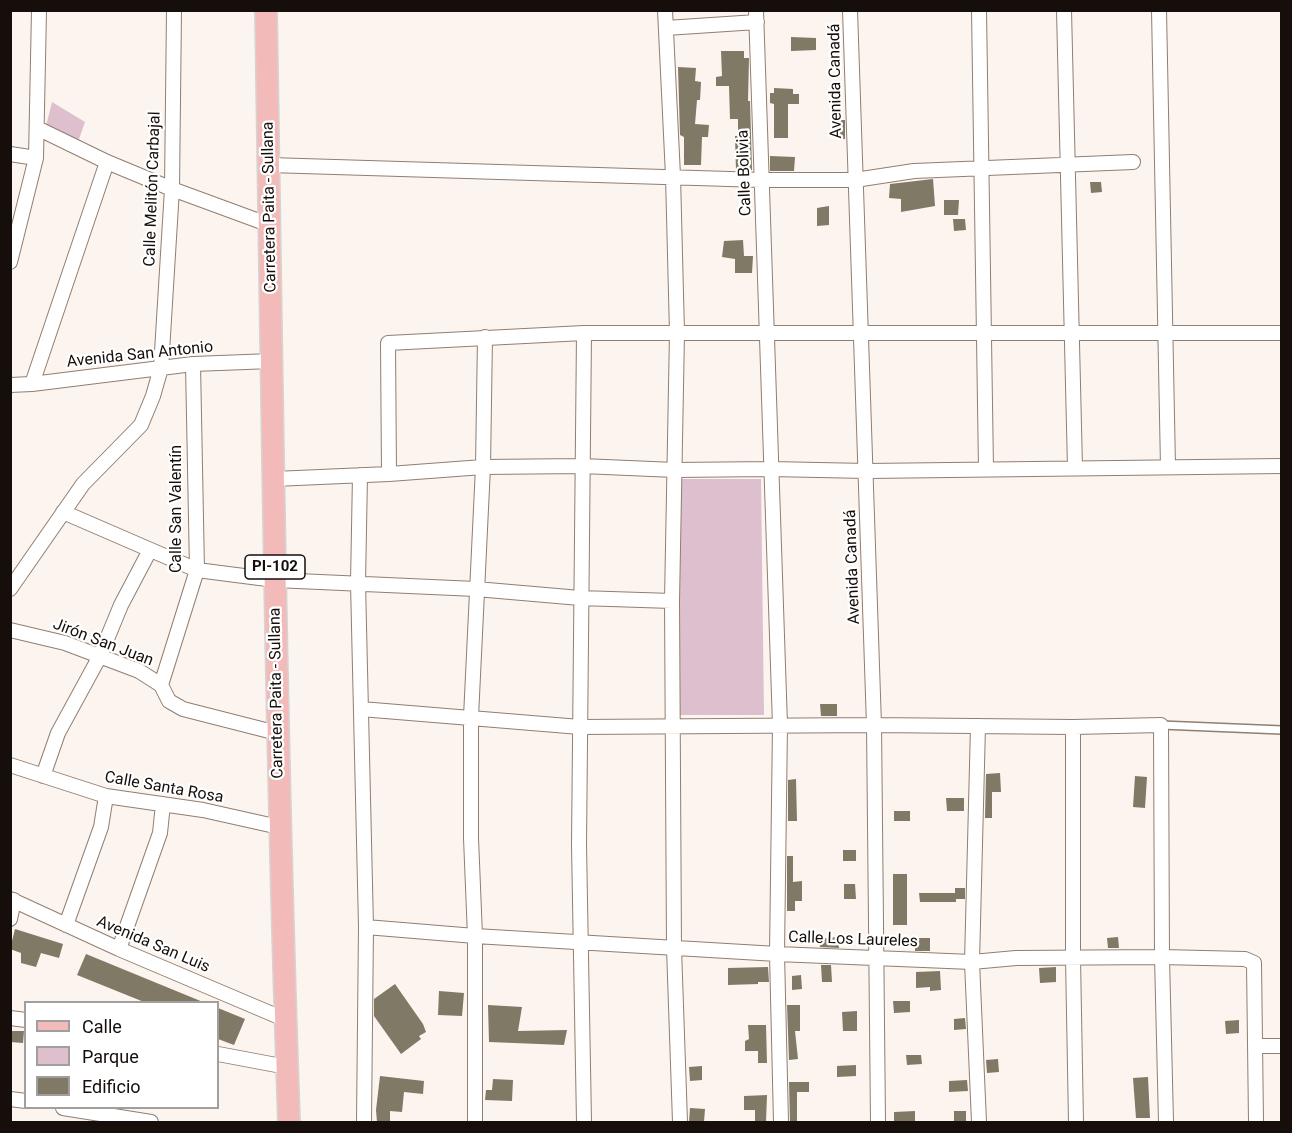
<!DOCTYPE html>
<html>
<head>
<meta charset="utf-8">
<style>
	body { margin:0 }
	#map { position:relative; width:1292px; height:1133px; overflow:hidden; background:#fcf4ee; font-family:Roboto,sans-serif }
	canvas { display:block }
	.frame { position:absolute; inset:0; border:12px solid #150e0a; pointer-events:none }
	.legend { position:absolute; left:24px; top:1001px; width:195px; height:108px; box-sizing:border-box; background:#fff; border:2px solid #a19f9d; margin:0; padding:8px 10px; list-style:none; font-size:18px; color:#150e0a }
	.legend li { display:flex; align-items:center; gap:12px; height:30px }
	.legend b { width:30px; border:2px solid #a19f9d }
</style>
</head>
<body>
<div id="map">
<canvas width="1292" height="1133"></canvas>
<div class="frame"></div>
<ul class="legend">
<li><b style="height:8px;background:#f2bbb9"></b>Calle</li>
<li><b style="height:16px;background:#ddbfcd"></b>Parque</li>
<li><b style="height:16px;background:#807966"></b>Edificio</li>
</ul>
</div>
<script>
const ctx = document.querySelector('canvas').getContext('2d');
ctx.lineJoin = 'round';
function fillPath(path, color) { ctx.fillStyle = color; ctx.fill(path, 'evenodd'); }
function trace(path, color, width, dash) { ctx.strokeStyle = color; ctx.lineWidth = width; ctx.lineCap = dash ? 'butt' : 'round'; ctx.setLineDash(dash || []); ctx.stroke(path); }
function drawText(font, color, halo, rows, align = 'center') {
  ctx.font = font + ' Roboto,sans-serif'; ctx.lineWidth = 4.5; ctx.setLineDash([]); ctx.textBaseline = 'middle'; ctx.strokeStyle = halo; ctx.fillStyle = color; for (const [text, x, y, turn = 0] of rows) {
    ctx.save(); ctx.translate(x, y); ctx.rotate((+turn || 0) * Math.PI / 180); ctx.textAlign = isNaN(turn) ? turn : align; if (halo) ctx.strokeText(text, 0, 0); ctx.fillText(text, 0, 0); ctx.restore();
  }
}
fillPath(new Path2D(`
	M52,102L85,122L78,142L46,126Z
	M677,479H761L764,715H679Z`), '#ddbfcd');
fillPath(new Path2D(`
	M791,37L816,38V50L791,51Z
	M721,51H744V58H749L748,101H750L752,170H736L735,136H738V119H730L729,86H716V77L722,76Z
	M678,67L696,68L695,81L701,82L700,100H697L695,124L709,125L708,137H702L701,165H684V137L680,135Z
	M774,88L793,89V94H799V104H788V138H774V104L770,103V93H774Z
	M838,120H845V139H838Z
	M770,156L795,157L794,171H770Z
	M933,179L935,206L901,212V199L889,198L890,184Z
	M1090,182H1101L1102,192L1091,193Z
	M944,200H959L958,215H944Z
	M829,206V225L817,226V208Z
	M953,219H965L966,230L954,231Z
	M743,240L744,256H753L752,273H735V259L722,257L724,241Z
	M820,704H837V716H821Z
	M1000,773L1001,792H992V818H985L986,774Z
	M1135,776L1147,777L1145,808L1133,807Z
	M796,779L797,821H788V780Z
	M946,798H964V811H947Z
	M894,811H910V821H894Z
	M843,850H856V861H843Z
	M787,856H793V882L802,881V901H795V911H787Z
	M893,874H907V925H893Z
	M844,884H855L856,899H844Z
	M955,888H965V899H956V902H920L919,893H955Z
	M15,929L63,944L59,958L41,953L36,967L21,963V953L10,949Z
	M838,937L839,948L820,947L819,939Z
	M1118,937L1119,948H1108L1107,938Z
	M915,938H930V951H915Z
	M86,954L203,1002H144L77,975Z
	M821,965H831L832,982H822Z
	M768,967L769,982H758V984L728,985V968Z
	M1056,967V982L1040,983L1039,968Z
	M940,971L941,990L930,991V987L916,988V972Z
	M801,975L802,989L792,990V976Z
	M395,984L423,1024L426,1032L419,1036L421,1039L401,1054L374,1016V999Z
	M439,991L464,993L462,1016L438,1015Z
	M893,1001H910V1012L894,1013Z
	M488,1005L522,1007L518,1031L567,1030L564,1045L489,1042Z
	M787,1005H800V1031H795L798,1059L789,1060Z
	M218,1008L245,1019L234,1045L218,1039Z
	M857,1011V1031H843L842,1012Z
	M965,1018L966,1029L954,1030V1019Z
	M1239,1020V1033L1226,1034L1225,1021Z
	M748,1025H766L767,1063H758V1051H745V1041L749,1039Z
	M10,1031H24L23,1043L10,1042Z
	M906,1055H921L922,1064L907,1065Z
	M998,1059L999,1072L987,1073L986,1060Z
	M856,1065V1076L837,1077V1066Z
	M702,1066V1080L690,1081L689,1067Z
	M380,1076L424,1081L423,1094L404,1092L402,1112L390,1111V1122H377L376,1110Z
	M1148,1077L1150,1118H1136L1133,1078Z
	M493,1079L513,1080L512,1101L485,1100L486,1090H492Z
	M967,1080L968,1091L949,1092V1081Z
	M789,1082H809V1092H797V1122H790Z
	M767,1095L766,1122H755V1110H744V1096Z
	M690,1108L705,1109L704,1122H689Z
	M915,1111V1122H894V1112Z
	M954,1111H966V1122H954Z`), '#807966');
const service = new Path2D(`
	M1161,725L1282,730`);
const minor = new Path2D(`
	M665,10L673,176L677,333L672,601L674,948L680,1122
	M756,10L780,725L777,954L781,1122
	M850,10L874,725L878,1122
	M979,10L986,469
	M1064,10L1075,468
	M1159,10L1168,467
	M666,28L757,22
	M37,128L107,162L172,189L270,225
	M10,154L36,158
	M269,165L762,180H855L914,171L1133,162
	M10,262L36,158L39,10
	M584,333L579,845L584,1122
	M32,384L107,162
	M10,385L32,384L193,364L272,361
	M389,474L388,343L584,333H1279
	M360,475L358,583L366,927L364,1122
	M274,479L389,474L483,467L582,466L675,470L770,469L867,471L1282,466
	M63,512L197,570L275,580L476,589L580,598L672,601
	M10,589L83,484L141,425L153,396L161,368L172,189L174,10
	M10,630L65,643L139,671L161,685L169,701L183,709L277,733
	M161,685L197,570L193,364
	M361,709L580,727L874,725L1073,727L1161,725L1162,957L1166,1122
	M978,726L972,962L979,1122
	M1073,727V958L1076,1122
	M10,765L106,796L203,810L279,827
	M43,776L58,733L100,656L121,605L150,550
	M10,899L119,949L284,1019
	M10,919L14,900
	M66,925L101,827L106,796
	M366,927L475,936L777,954L972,962L1016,958L1162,957L1245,959L1254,963L1256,1122
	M119,949L160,833L163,804
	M10,1018L26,1020
	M1255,1046H1282
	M218,1054L287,1067
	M10,1099L26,1101
	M63,1108L151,1122
	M475,1122V936L471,838V717L483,467L485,337`);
const primary = new Path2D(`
	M266,10C272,381 276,752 289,1122`);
trace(service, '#907e71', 10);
trace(minor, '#907e71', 16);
trace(primary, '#d5d4d3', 24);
trace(new Path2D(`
	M398,10H424`), '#908984', 2, [4.5, 4.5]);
trace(service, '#fff', 7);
trace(minor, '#fff', 14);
trace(primary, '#f2bbb9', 21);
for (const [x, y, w] of [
	[275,567,60]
]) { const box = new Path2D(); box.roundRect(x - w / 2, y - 12, w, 24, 4.5); ctx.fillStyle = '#fff'; ctx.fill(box); trace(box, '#150e0a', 1.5); }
drawText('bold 15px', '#150e0a', null, [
	["PI-102",275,567]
]);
drawText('16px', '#150e0a', '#fff', [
	["Avenida Canadá",836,81,-91],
	["Calle Bolivia",745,173,-92],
	["Calle Melitón Carbajal",153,189,-88],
	["Carretera Paita - Sullana",270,207,-91],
	["Avenida San Antonio",140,355,-6],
	["Calle San Valentín",177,509,-90],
	["Avenida Canadá",853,567,-92],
	["Jirón San Juan",103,643,21],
	["Carretera Paita - Sullana",277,693,-91],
	["Calle Santa Rosa",164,788,10],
	["Calle Los Laureles",853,940,2],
	["Avenida San Luis",153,945,23]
]);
</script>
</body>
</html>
